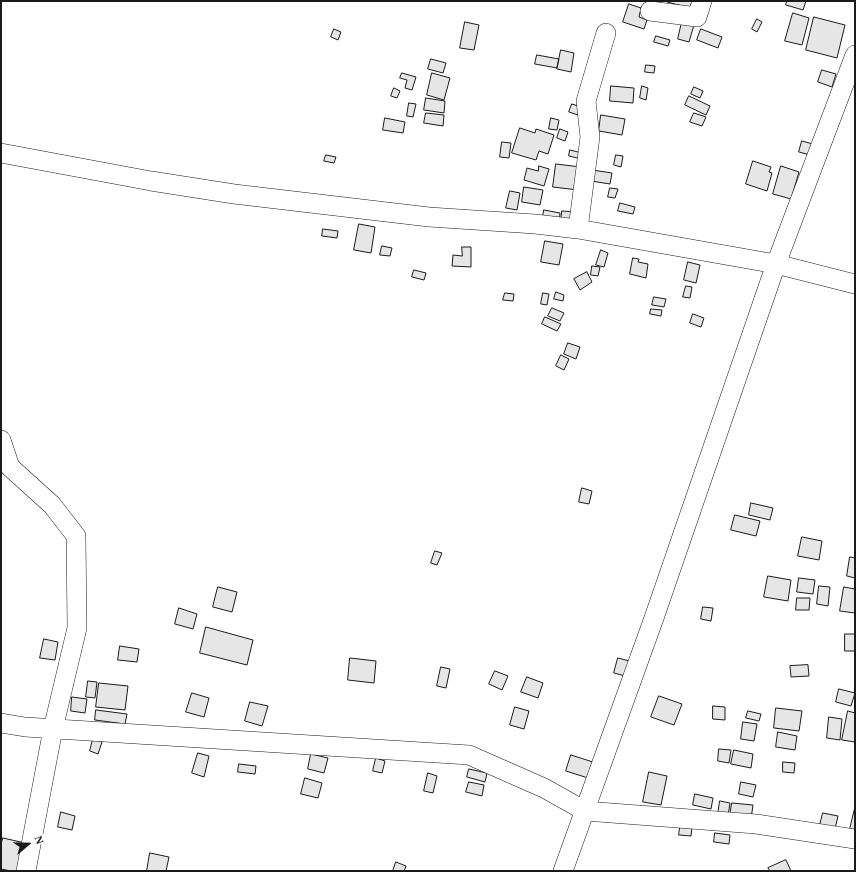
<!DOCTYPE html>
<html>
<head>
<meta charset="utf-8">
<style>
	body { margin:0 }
	#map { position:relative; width:856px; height:872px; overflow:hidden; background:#fff; font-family:"Times New Roman",serif }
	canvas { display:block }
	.frame { position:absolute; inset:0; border:2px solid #1a1a1a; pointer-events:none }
	.north { position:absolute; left:8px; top:824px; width:40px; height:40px; -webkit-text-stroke:3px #fff; paint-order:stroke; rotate:70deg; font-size:11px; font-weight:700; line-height:16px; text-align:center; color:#1a1a1a }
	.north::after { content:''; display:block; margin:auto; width:14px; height:18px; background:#1a1a1a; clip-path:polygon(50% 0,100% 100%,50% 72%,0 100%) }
</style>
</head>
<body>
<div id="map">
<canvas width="856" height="872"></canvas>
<div class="frame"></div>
<div class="north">N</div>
</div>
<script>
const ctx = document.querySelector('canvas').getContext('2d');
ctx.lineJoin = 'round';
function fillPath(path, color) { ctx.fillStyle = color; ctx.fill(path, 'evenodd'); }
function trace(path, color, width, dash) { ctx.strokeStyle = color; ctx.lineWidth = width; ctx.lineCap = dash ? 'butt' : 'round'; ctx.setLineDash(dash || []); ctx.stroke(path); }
const building = new Path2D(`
	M667,1H692L690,8L667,2Z
	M787,1H806L803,10L786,5Z
	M629,4L641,8L639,17L647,20L644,29L623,22Z
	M793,13L809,18L802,45L785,41Z
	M814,17L845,25L837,58L806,50Z
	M757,19L762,22L757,32L752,29Z
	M465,22L479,25L474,50L460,48Z
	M682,22L694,25L689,42L678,39Z
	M334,29L341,32L338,40L331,37Z
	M701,29L722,37L718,48L697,40Z
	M656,36L670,40L668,46L654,42Z
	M561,50L574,53L571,72L557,69Z
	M537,55L559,59L557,68L535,64Z
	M431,59L446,63L443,73L428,69Z
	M646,65L655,66L654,73L645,72Z
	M822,70L836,74L832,87L818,82Z
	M402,73L416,77L412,90L405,88L407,80L400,78Z
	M432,73L450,78L444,100L427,95Z
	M611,86L634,88L633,103L610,101Z
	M642,86L648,88L646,100L640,98Z
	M694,87L703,91L700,98L691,94Z
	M394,88L400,91L397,98L391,96Z
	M689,96L710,106L706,115L685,105Z
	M426,98L445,101L444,113L424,110Z
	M409,103L416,104L413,117L407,116Z
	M572,104L584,108L581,116L569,112Z
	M426,113L444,115L443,126L424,123Z
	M694,113L706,117L702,126L690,122Z
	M601,115L625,119L622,135L599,131Z
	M385,118L405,122L403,133L383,130Z
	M551,118L559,120L557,130L549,129Z
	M520,128L535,133L536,129L554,135L548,154L539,151L536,160L512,153Z
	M560,129L568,132L565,141L557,138Z
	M802,141L813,144L810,155L799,152Z
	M502,142L511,143L509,158L500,157Z
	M570,150L582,153L581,159L569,156Z
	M326,155L336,157L334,163L324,161Z
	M616,155L623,156L621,167L614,165Z
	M753,161L771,167L769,172L772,173L767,191L746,184Z
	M556,164L581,167L578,190L553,187Z
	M539,166L549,169L544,186L524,180L527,168L538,171Z
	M781,166L799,172L791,199L773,194Z
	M592,170L612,173L610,184L591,181Z
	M524,187L543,190L540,205L522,202Z
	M610,188L618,189L615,198L608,197Z
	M510,191L520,193L517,210L506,208Z
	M620,203L635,207L633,214L618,211Z
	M544,210L560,213L559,225L542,223Z
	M562,211L576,212L575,224L561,223Z
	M359,224L375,227L371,253L354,250Z
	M323,229L338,231L337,238L322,236Z
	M545,241L563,244L559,265L541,262Z
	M382,246L392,248L390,256L380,255Z
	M462,247H471V267L452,266L453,255L462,256Z
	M601,250L608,253L604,267L596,265Z
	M633,258L639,259L638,262L648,264L646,278L630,274Z
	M688,262L700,265L696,283L684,280Z
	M592,266L600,267L598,276L591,275Z
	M414,270L426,273L424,280L412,277Z
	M587,272L592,282L580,290L574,279Z
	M686,286L692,287L690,298L683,297Z
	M556,292L564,295L563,301L554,299Z
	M505,293L514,294L513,301L503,300Z
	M543,293L549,294L547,305L541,304Z
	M654,297L666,299L664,307L652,305Z
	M552,308L564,313L560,321L548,316Z
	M651,309L662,310L661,316L650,314Z
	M693,314L704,318L701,327L690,323Z
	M545,317L561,324L557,331L542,324Z
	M568,343L580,347L576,359L564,354Z
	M561,355L569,359L564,370L556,366Z
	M582,488L592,491L589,504L579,502Z
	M751,503L773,508L770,520L749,515Z
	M735,515L760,521L756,536L731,530Z
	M802,537L822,541L819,560L798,556Z
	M435,551L442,553L437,565L431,563Z
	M850,557L855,558V578L847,576Z
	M768,576L791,580L788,601L764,597Z
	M799,578L815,580L813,594L797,592Z
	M819,586L830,587L828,606L817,604Z
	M218,587L237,592L232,612L213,607Z
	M844,587L855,589V613L840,611Z
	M797,598H810L809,610H796Z
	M703,607L713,608L711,621L701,619Z
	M179,608L197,614L193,629L175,624Z
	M206,627L253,640L247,665L200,653Z
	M845,634H855V651H845Z
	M44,639L58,642L55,660L40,658Z
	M120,646L139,649L137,662L118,660Z
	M350,658L376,661L374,683L348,680Z
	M618,658L633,662L629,677L614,673Z
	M808,665L809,676L791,677L790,666Z
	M441,667L450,669L446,688L437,686Z
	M495,671L508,676L502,690L489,684Z
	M527,677L543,683L538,698L521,692Z
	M88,681L97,682L95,698L86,697Z
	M99,683L128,686L125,710L96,707Z
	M839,689L855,693L851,706L836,702Z
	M192,693L209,698L204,717L186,712Z
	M659,696L682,704L674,725L651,717Z
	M72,697L87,699L85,713L71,711Z
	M250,702L268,706L262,726L245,721Z
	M713,706L725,707V720L713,719Z
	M515,707L529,711L524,729L510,725Z
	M776,708L802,711L799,731L774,728Z
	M96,710L127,714L125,724L95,720Z
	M748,711L761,714L759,721L746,718Z
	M848,711L855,713V742L842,740Z
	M829,717L842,719L840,740L827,738Z
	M743,722L757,724L754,741L741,739Z
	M778,732L797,736L795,750L776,747Z
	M93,739L102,742L98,754L90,751Z
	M719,749L731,750L729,763L718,761Z
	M734,750L753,754L751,768L731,764Z
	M198,753L209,756L204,777L192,773Z
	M311,754L328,758L324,773L308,769Z
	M571,755L593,762L588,778L566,771Z
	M376,758L385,761L382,773L373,771Z
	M783,762L795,763L794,773L783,772Z
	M239,764L256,766L255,774L238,772Z
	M469,769L487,773L485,782L467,777Z
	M649,772L667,776L661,805L643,802Z
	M428,773L437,776L433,793L424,791Z
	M305,778L322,783L318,798L301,794Z
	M469,782L484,785L482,796L466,792Z
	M741,782L756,785L753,797L739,794Z
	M695,794L713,798L711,809L693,805Z
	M720,801L730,803L728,816L718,814Z
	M732,803L753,805L751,819L730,816Z
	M855,807V830L850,829Z
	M61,812L75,816L72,830L58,827Z
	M823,813L838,816L834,833L819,829Z
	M680,827H692L691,836L679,835Z
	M715,833L730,835L729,844L714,842Z
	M3,838L25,843L19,871H11L1,869V845Z
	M150,853L169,857L166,871H147Z
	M786,860L791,871H770L768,868Z
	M396,862L406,866L404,871H393Z`);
fillPath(building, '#e6e6e6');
trace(building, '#1a1a1a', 1);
const minor = new Path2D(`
	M650,11L697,17L702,1
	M1,153L151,181L234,194L429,217L535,224L578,229L776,264L855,284
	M578,229L590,137L586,101L606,33
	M1,440L10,467L52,505L76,536L77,628L53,729L26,871
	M1,723L25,727L469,755L544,788L585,811L756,824L855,839
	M563,871L654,618L776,264L855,55`);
trace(minor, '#1a1a1a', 20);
trace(minor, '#fff', 19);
</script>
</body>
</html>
